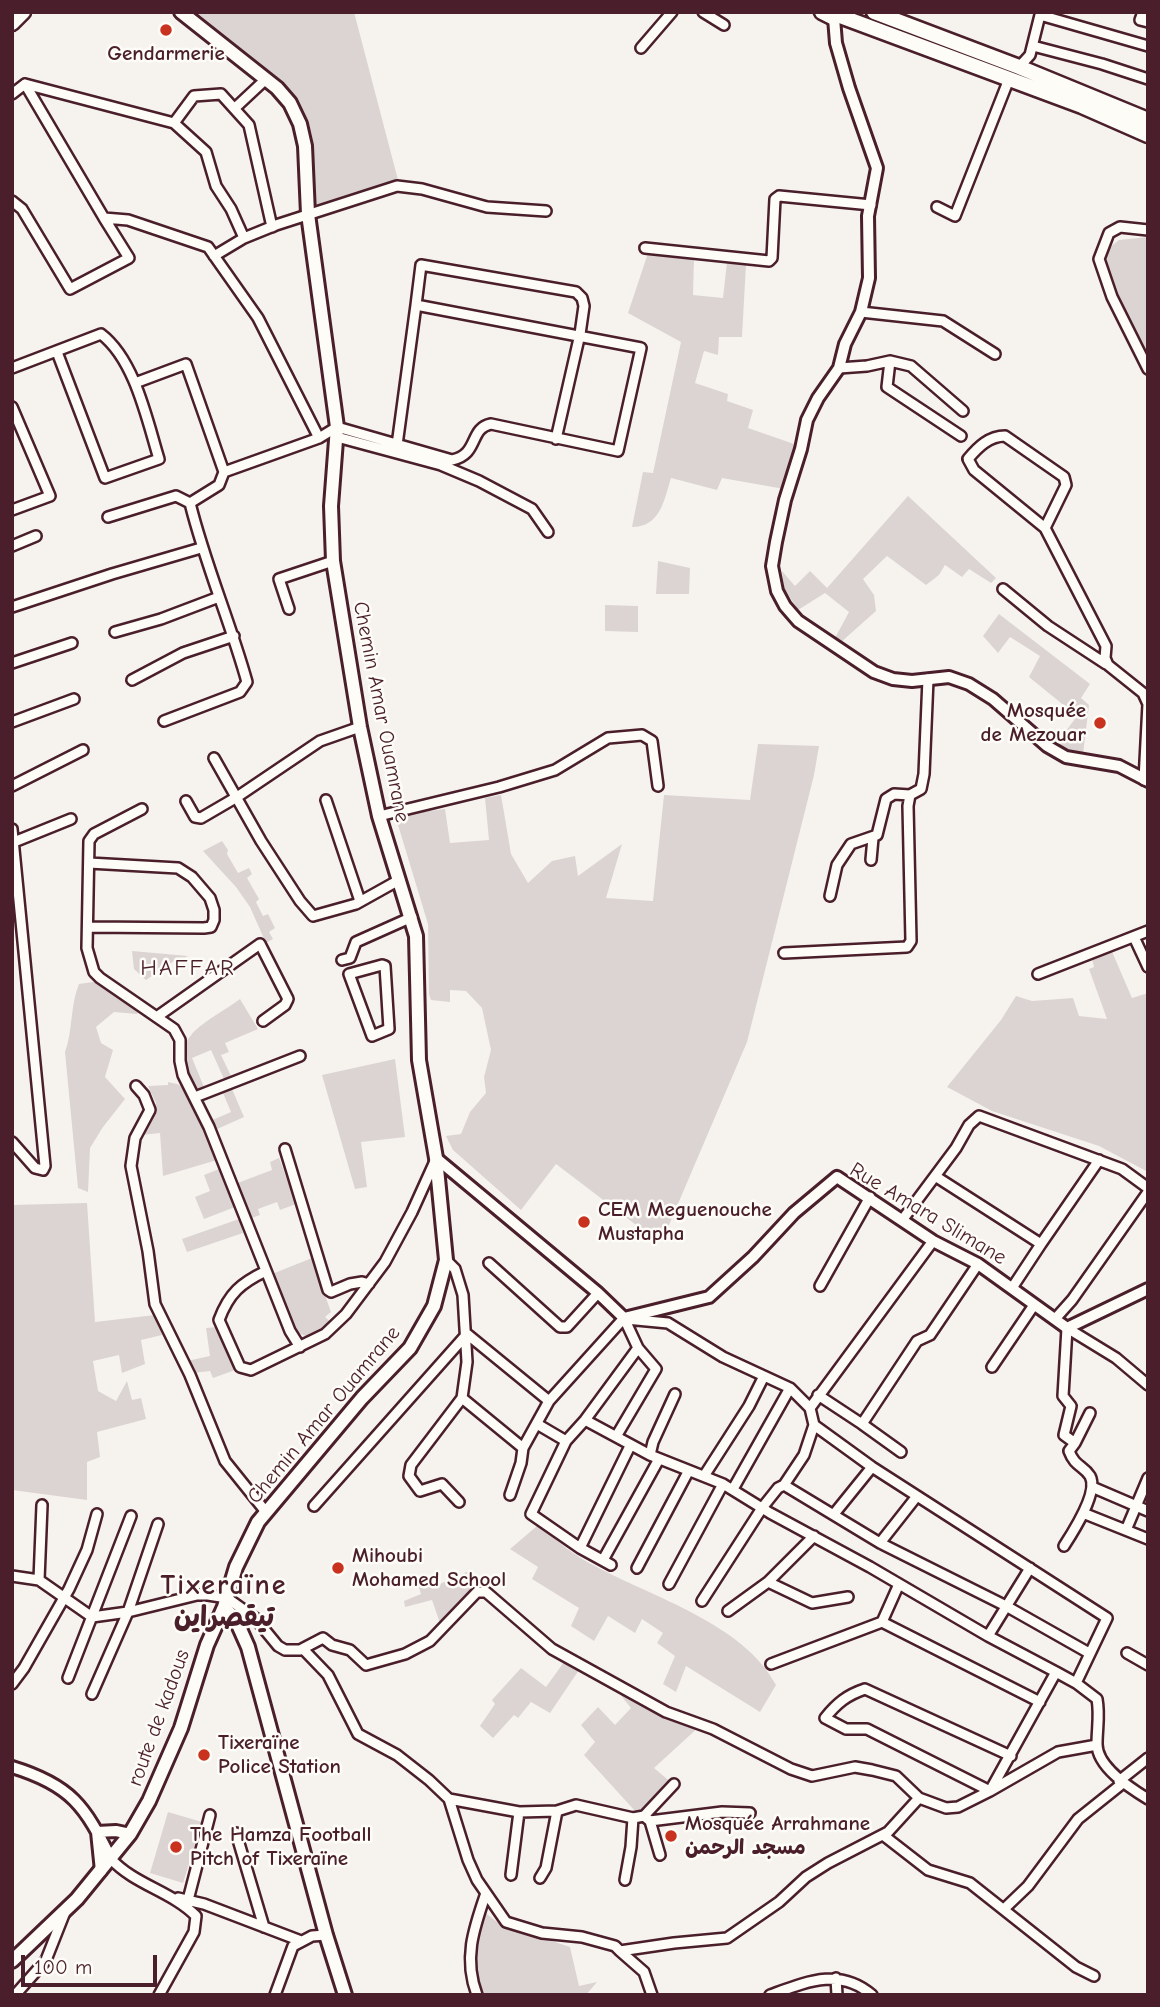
<!DOCTYPE html>
<html>
<head>
<meta charset="utf-8">
<style>
	body { margin:0 }
	#map { position:relative; width:1160px; height:2007px; overflow:hidden; background:#f6f3ef; font-family:"Comic Neue",sans-serif }
	canvas { display:block }
	.frame { position:absolute; inset:0; border:14px solid #4a1f2b; pointer-events:none }
	.scale { position:absolute; left:21px; top:1955px; width:136px; height:32px; box-sizing:border-box; border:4px solid #4a1f2b; border-top:0; padding-left:9px; font-size:21px; line-height:24px; white-space:nowrap; color:#4a1f2b; -webkit-text-stroke:5px #fdfcf7; paint-order:stroke }
</style>
</head>
<body>
<div id="map">
<canvas width="1160" height="2007"></canvas>
<div class="frame"></div>
<div class="scale">100 m</div>
</div>
<script>
const ctx = document.querySelector('canvas').getContext('2d');
ctx.lineJoin = 'round';
function fillPath(path, color) { ctx.fillStyle = color; ctx.fill(path, 'evenodd'); }
function trace(path, color, width, dash) { ctx.strokeStyle = color; ctx.lineWidth = width; ctx.lineCap = dash ? 'butt' : 'round'; ctx.setLineDash(dash || []); ctx.stroke(path); }
function drawText(font, color, halo, rows, align = 'center') {
  ctx.font = font + ' "Comic Neue","Playpen Sans Arabic",sans-serif'; ctx.lineWidth = 5; ctx.setLineDash([]); ctx.textBaseline = 'middle'; ctx.strokeStyle = halo; ctx.fillStyle = color; for (const [text, x, y, turn = 0] of rows) {
    ctx.save(); ctx.translate(x, y); ctx.rotate((+turn || 0) * Math.PI / 180); ctx.textAlign = isNaN(turn) ? turn : align; if (halo) ctx.strokeText(text, 0, 0); ctx.fillText(text, 0, 0); ctx.restore();
  }
}
fillPath(new Path2D(`
	M190,12H354L398,180L312,207C314,163 321,128 291,92Z
	M1148,237V351H1146L1115,291L1105,260L1109,248L1119,240Z
	M648,253L694,258L693,295L723,298L727,262L746,264L742,337H719L718,355L704,351L695,383L728,394L727,401L753,410L748,428L797,445L784,489L722,478L717,490L671,478C664,501 660,527 632,527L643,472L653,473L681,342L628,313Z
	M908,496L996,578L991,583L969,569L962,577L945,565L939,575L926,585L887,556L863,579L874,595L876,611L840,643L835,638L849,612L825,593L798,610L784,588L782,571L795,586L810,571L827,588Z
	M658,561L690,568L689,594H656Z
	M605,605L638,606V632L605,631Z
	M999,614L1090,684L1081,698L1089,705L1083,754L1069,753L1055,746L1077,716L1029,677L1040,656L1010,637L998,653L983,636Z
	M758,744L819,746L814,775L747,1042L666,1232L648,1234L556,1164L521,1210L453,1150L446,1136L461,1134L470,1112L486,1093L484,1077L491,1050L482,1008L466,991L450,990V1002L431,1000L429,994L428,924L395,815L445,809L450,843L489,840L485,798L501,795L511,854L528,883L552,861L575,856L578,876L622,844L606,898L653,901L664,795L750,800Z
	M222,841L228,850L227,854L238,873L249,868L252,874L247,878L259,899L256,902L263,916L268,914L275,928L269,932L273,939L266,943L250,907L236,887L203,851Z
	M1110,947L1132,998L1148,993V1172L1099,1146L992,1111L947,1087L1001,1020L1016,996L1032,1001L1073,998L1079,1016L1107,1019L1089,969L1094,967L1091,955Z
	M132,951L188,956L177,963L174,961L146,980L134,969Z
	M100,981L140,1008L137,1014L114,1012L96,1027L101,1043L113,1050L105,1077L125,1099L103,1127L90,1148L88,1192L78,1188L65,1052C73,1030 70,1006 79,984Z
	M240,999L258,1029L225,1043L229,1052L221,1055L231,1076L224,1079L211,1050L192,1058L204,1087L197,1090C164,1036 200,1028 240,999Z
	M395,1059L405,1137L361,1142L367,1187L355,1189L322,1075Z
	M168,1082C170,1083 176,1083 179,1085C195,1094 210,1142 217,1160L163,1176L160,1133L141,1135L156,1103L148,1086L168,1085Z
	M232,1089L244,1117L215,1130L210,1121L231,1112L223,1093Z
	M279,1158L296,1204L280,1210L277,1202L258,1209L260,1215L249,1219L235,1184L272,1170L270,1162Z
	M219,1169L235,1207L204,1219L195,1197L210,1191L204,1175Z
	M87,1203L95,1322L155,1315L162,1335L141,1340L145,1364L122,1373L119,1355L93,1361L98,1391L116,1401L127,1381L132,1400L141,1398L146,1419L97,1432L100,1457L87,1462V1500L12,1490V1205Z
	M239,1219L243,1233L187,1252L182,1239Z
	M312,1258L331,1312L325,1317L332,1323L323,1331L310,1338L292,1330L272,1274Z
	M217,1327L235,1370L213,1378L210,1371L192,1373L187,1361L210,1356L206,1328Z
	M537,1526C556,1539 574,1556 595,1566C652,1597 744,1624 776,1685L760,1712L686,1666L676,1692L663,1684L675,1656L657,1643L663,1633L642,1619L635,1633L608,1616L594,1641L571,1626L579,1608L532,1579L538,1567L510,1549Z
	M469,1571L478,1587L469,1593L441,1626L432,1600L405,1607L404,1601L421,1594L417,1581L426,1577L433,1587Z
	M564,1662L579,1670L550,1713L531,1702L518,1718L514,1715L493,1738L480,1726L495,1704L492,1700L521,1668L546,1687Z
	M620,1689L701,1725L654,1768L673,1784L644,1812L635,1811L584,1755L595,1742L581,1725L598,1707L615,1725L631,1708L618,1692Z
	M168,1812L202,1822L183,1883L150,1873Z
	M484,1912L500,1924L570,1947L579,1986L597,1982L586,1995H480L472,1972L476,1929Z`), '#dcd4d2');
const minor = new Path2D(`
	M703,12L724,25
	M1143,12L1140,20L1148,22
	M1033,46L1102,64L1148,79
	M641,48L672,12
	M1019,67L1030,55L1040,15L1148,46
	M25,84L104,218L128,220L208,247L258,318L319,438
	M12,94L25,84L174,123L206,152L216,186L231,209L244,238
	M235,108L266,79
	M174,123L194,96L221,94L249,125L272,227L276,225
	M12,201L22,209L70,289L129,258L104,218
	M937,207L955,216L1009,79
	M1148,230L1120,227L1109,233L1099,259L1112,297L1148,369
	M645,248L769,261L772,258L775,199L779,196L871,205
	M214,256L244,238L276,225L397,186L422,189L487,207L546,211
	M416,305L421,265L576,292L582,298L584,306L580,334L556,439
	M861,312L943,321L995,354
	M890,361L887,387L961,436
	M12,368L101,334C135,360 147,420 159,459L105,478L57,352
	M839,368L867,366L890,361L911,366L963,411
	M135,383L186,364L224,472L319,438L337,427L452,460C479,455 469,428 491,424L618,451L641,348L416,305L397,445
	M12,407L50,496L12,510
	M337,437L441,465L479,481L532,509L548,532
	M108,517L176,496L190,503L219,485L224,472
	M1045,528L1066,485L1064,477L1005,436C989,436 978,447 968,459L974,470L1045,528L1106,646L1105,658L1108,665L1143,693L1148,704L1144,780
	M12,546L36,536
	M1003,589L1048,626L1106,664
	M12,607L112,574L201,548
	M289,609L279,579L333,561
	M115,632L161,619L219,597
	M12,663L72,643
	M132,680L183,653L234,636
	M164,721L240,692L247,682C230,621 205,564 190,503
	M12,722L74,699
	M214,758L261,841L300,901L313,916L356,904L399,880
	M12,786L83,750
	M326,800L360,901
	M186,801L195,817L201,818L237,797L320,741L360,727
	M142,809L94,834L89,841L87,948L94,972L100,978L174,1029L180,1040V1061L183,1075L209,1127L290,1331L300,1347
	M379,816L499,787L555,770L608,738L642,735L652,741L658,786
	M12,829L45,1166L43,1170L35,1168L12,1142
	M14,842L71,819
	M871,860L873,838
	M830,896L837,865L851,844L877,835L886,799L894,794L910,795
	M88,927L204,928L211,927L214,920V910L210,898L192,877L178,868L89,863
	M1134,937L1148,967
	M784,953L907,947L911,941L908,806L910,795L921,789L924,774L928,679
	M342,960L350,958L356,942L412,917
	M382,965L385,966L389,1029L372,1036L349,974Z
	M1038,974L1148,931
	M158,1016L260,944L288,999L285,1005L263,1021
	M136,1086L144,1095L150,1110L135,1138L131,1166L148,1251L155,1304L190,1375L225,1461L266,1512
	M195,1097L300,1056
	M285,1149L328,1290L331,1292L350,1284L362,1282L369,1284
	M935,1176L1041,1244L1012,1288
	M903,1219L956,1148L969,1125L979,1116L1122,1169L1148,1188
	M1041,1244L1099,1160
	M446,1260L455,1269L463,1295L467,1362L462,1398L411,1465L409,1476L420,1491L442,1484L459,1502
	M489,1263L560,1327H567L598,1293
	M266,1271C241,1283 229,1293 219,1320L240,1367L251,1370L325,1334L346,1314L385,1262L412,1212L436,1159
	M820,1286L870,1197
	M626,1319L668,1323L723,1357L790,1388L810,1408L814,1425L872,1467L1107,1618L1076,1683
	M1055,1319L1072,1300L1148,1192
	M992,1367L1034,1305
	M818,1395L862,1424L917,1341L930,1335L978,1264
	M462,1398L523,1448
	M810,1408L933,1241
	M537,1424L566,1441
	M862,1424L901,1452
	M617,1435L656,1369L638,1348L624,1318
	M1075,1443L1090,1413
	M650,1455L653,1442L675,1394
	M704,1476L749,1406L764,1376
	M784,1485L880,1543L1006,1606L1089,1653
	M1092,1487L1148,1511
	M733,1489L790,1388
	M510,1495L521,1463L523,1448L549,1401L624,1318
	M314,1506L467,1334L549,1401
	M1083,1513L1148,1539
	M834,1514L872,1467
	M1126,1530L1148,1478
	M880,1543L917,1496
	M1064,1546C1073,1532 1099,1492 1090,1476C1083,1465 1075,1467 1069,1451L1075,1443L1064,1435L1071,1406L1063,1396L1067,1328L1116,1358L1148,1385
	M580,1548L630,1446
	M603,1560L659,1459
	M611,1565L580,1548L531,1514L566,1441L585,1420L638,1348
	M637,1568L688,1472
	M12,1576L39,1580L92,1617L128,1612L197,1595H208L227,1598L255,1618L278,1646L285,1650H300L323,1638L332,1645L350,1650L366,1665L405,1654L430,1641L477,1592H486L552,1649L666,1712L713,1729L791,1769L812,1776L855,1767L872,1770L896,1776L919,1798
	M39,1580L42,1505
	M768,1582L812,1603L848,1597
	M669,1584L723,1484
	M702,1601L762,1508L778,1488L784,1485L804,1455L814,1425
	M728,1611L768,1582L814,1536
	M882,1622L899,1584
	M988,1636L1030,1568
	M303,1649L328,1675L358,1734L397,1755L429,1780L449,1799L468,1860L477,1880L506,1922L542,1933L582,1937L615,1946L620,1951L674,1943L727,1938L779,1902L806,1877L828,1863L888,1832L919,1798L946,1808L958,1807L990,1791L1056,1672L988,1636L870,1567L770,1513L723,1484L650,1455L585,1420
	M1127,1653L1148,1665
	M771,1664L882,1622L1040,1702
	M1056,1672L1076,1683L1097,1699C1100,1715 1097,1728 1097,1744C1097,1767 1130,1788 1148,1799
	M68,1678L131,1516
	M12,1684L24,1668L69,1589L87,1550L97,1514
	M92,1694L128,1612L158,1524
	M1011,1756L865,1689C847,1695 837,1703 825,1718L846,1729H867L990,1791L1058,1752L1097,1745
	M1119,1781L1148,1758
	M449,1799L519,1812L557,1811L576,1805L633,1818L644,1816L650,1821L722,1812L750,1813
	M644,1816L674,1784
	M650,1821L660,1855
	M236,1833L264,1927
	M883,1835L928,1870L970,1883L1076,1967L1094,1976
	M111,1859C135,1885 171,1891 196,1916L194,1932L159,1995
	M511,1875L519,1812
	M540,1878L546,1868L557,1811
	M625,1880L631,1847L633,1818
	M178,1898L204,1904L301,1941
	M188,1900L210,1815
	M1004,1909L1028,1886L1078,1819L1123,1783
	M620,1951L644,1972L652,1995
	M836,1978L837,1995
	M15,1995L46,1960L65,1912
	M275,1995L293,1946L312,1936L326,1935
	M477,1995C463,1958 474,1928 486,1893
	M770,1995C806,1982 840,1967 872,1995`);
const tertiary = new Path2D(`
	M834,18L836,43L849,88L877,168L868,216L869,278L861,312L845,344L839,368L818,398L807,420L801,449L785,500L776,542L772,566L777,591L785,606L798,621L874,672L893,679L912,681L949,677L969,684L993,699L1047,746L1066,757L1119,766L1148,781
	M436,1158L598,1293L624,1318L709,1297L753,1257L794,1213L837,1177L933,1241L978,1264L1067,1328L1148,1289
	M12,1767C71,1785 85,1806 111,1859
	M101,1871L97,1832L116,1831L130,1834`);
const secondary = new Path2D(`
	M224,1607L236,1620L248,1647L326,1935L345,1995
	M12,1961L77,1899L130,1834L149,1801L181,1728L207,1645L224,1607L236,1567L258,1522L362,1398L410,1348L434,1306L446,1260L436,1158L419,1060L416,936L379,816L360,727L333,561L331,506L337,427L308,214L305,146L300,124L290,103L277,88L181,12`);
const trunk = new Path2D(`
	M822,12L834,18L845,12
	M874,12L1019,67L1148,120
	M840,16L1082,106L1148,135
	M12,23L23,12`);
trace(minor, '#4a1f2b', 14);
trace(tertiary, '#4a1f2b', 16);
trace(secondary, '#4a1f2b', 18);
trace(trunk, '#4a1f2b', 19);
trace(minor, '#fdfcf7', 9);
trace(tertiary, '#fdfcf7', 10);
trace(secondary, '#fdfcf7', 12);
trace(trunk, '#fdfcf7', 14);
for (const [x, y, r, color] of [
	[166,30,7,"#c8321e"],
	[1100,723,7,"#c8321e"],
	[584,1222,7,"#c8321e"],
	[338,1568,7,"#c8321e"],
	[204,1755,7,"#c8321e"],
	[671,1836,7,"#c8321e"],
	[176,1847,7,"#c8321e"]
]) { const dot = new Path2D(); dot.arc(x, y, r, 0, 2 * Math.PI); ctx.fillStyle = color; ctx.fill(dot); trace(dot, '#fdfcf7', 2.5); }
drawText('bold 21px', '#4a1f2b', '#fdfcf7', [
	["Gendarmerie",166,54,"center"],
	["Mosquée",1086,711,"right"],
	["de Mezouar",1086,735,"right"],
	["CEM Meguenouche",598,1210],
	["Mustapha",598,1234],
	["Mihoubi",352,1556],
	["Mohamed School",352,1580],
	["Tixeraïne",218,1743],
	["Police Station",218,1767],
	["Mosquée Arrahmane",685,1824],
	["مسجد الرحمن",685,1848],
	["The Hamza Football",190,1835],
	["Pitch of Tixeraïne",190,1859]
], 'left');
drawText('21px', '#4a1f2b', '#fdfcf7', [
	["Chemin Amar Ouamrane",381,712,79],
	["Rue Amara Slimane",928,1214,31],
	["Chemin Amar Ouamrane",324,1415,-50],
	["route de kadous",159,1718,-70]
]);
ctx.letterSpacing = '2px';
drawText('23px', '#4a1f2b', '#fdfcf7', [
	["HAFFAR",188,968]
]);
ctx.letterSpacing = '0px';
ctx.letterSpacing = '2px';
drawText('bold 28px', '#4a1f2b', '#fdfcf7', [
	["Tixeraïne",224,1586],
	["تيقصراين",224,1618]
]);
ctx.letterSpacing = '0px';
</script>
</body>
</html>
